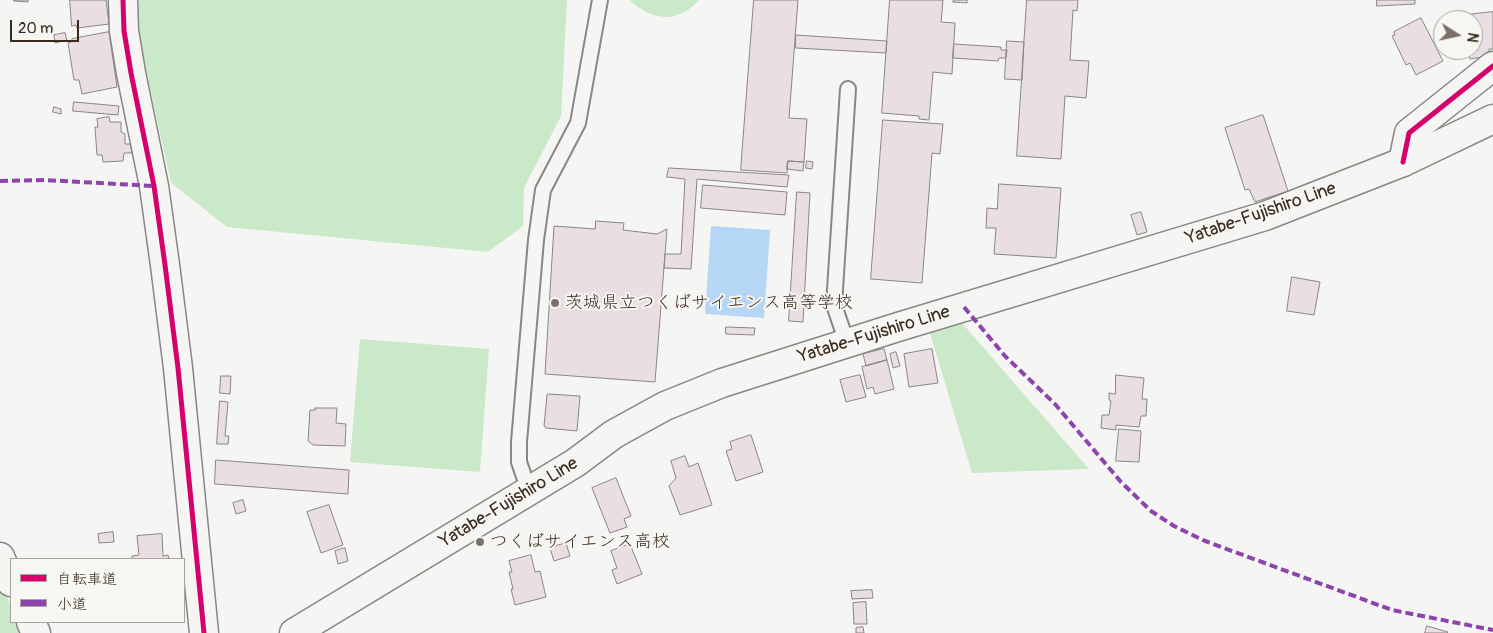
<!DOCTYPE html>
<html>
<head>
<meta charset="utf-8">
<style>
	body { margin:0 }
	#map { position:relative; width:1493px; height:633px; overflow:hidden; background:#f5f5f3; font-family:Pangolin,"Klee One",sans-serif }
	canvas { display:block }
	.legend { position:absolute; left:10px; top:558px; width:175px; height:65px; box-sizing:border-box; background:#f6f6f2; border:1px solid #aba49d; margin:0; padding:6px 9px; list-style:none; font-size:15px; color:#3b2a1e }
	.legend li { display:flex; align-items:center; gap:10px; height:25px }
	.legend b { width:25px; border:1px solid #aba49d }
	.north { position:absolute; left:1433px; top:10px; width:50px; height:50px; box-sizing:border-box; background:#f6f6f2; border:1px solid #aba49d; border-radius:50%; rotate:100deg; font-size:14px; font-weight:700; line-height:20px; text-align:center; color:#3b2a1e }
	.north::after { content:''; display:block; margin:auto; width:18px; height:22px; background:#7c7169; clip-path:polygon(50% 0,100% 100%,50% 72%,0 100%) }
	.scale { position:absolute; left:10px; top:20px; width:69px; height:22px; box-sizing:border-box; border:2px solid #3b2a1e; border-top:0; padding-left:6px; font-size:15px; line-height:18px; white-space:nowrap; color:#3b2a1e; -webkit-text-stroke:4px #f6f6f2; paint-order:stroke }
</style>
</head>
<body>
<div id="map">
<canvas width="1493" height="633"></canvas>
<ul class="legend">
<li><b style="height:6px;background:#d6006c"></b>自転車道</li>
<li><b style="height:6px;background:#8e44ad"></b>小道</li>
</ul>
<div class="north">N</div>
<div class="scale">20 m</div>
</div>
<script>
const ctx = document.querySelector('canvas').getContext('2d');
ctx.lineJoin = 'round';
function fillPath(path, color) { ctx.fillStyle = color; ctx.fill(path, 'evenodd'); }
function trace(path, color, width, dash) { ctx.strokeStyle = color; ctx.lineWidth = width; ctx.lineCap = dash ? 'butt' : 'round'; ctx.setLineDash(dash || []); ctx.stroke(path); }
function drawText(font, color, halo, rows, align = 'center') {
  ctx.font = font + ' Pangolin,"Klee One",sans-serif'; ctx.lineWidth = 4; ctx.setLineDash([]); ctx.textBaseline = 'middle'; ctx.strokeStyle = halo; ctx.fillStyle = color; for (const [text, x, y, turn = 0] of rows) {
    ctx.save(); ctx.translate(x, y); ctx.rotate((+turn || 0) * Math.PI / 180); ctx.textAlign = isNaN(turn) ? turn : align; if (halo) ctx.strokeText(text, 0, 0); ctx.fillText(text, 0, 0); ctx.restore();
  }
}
fillPath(new Path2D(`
	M139,0H567L561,116L524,188L523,226L488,252L227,227L171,183L138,33Z
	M630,0H699C678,24 651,21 630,0Z
	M962,323L1089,469L972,473L930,333Z
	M360,339L489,349L480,472L350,462Z
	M0,582L11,605V622H19L25,633H0Z`), '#cae9c8');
fillPath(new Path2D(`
	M711,226L770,230L764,318L705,314Z`), '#b5d6f4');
const building = new Path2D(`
	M14,0H28V2L14,1Z
	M70,0H106L109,24L77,28L76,25L72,26Z
	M754,0H798L789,118L807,119L804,162L788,161L787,173L741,170Z
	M890,0H943L941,22L955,23L952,74L933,72L929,120L919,119V116L882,113Z
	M954,0H967V3L953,2Z
	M1027,0H1078L1077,11L1073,10L1070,60L1089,61L1086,98L1065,96L1061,159L1017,156Z
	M1377,0H1415V4L1377,6Z
	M1493,12V49H1489V56L1470,59L1469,55L1461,56V50H1473V20H1458L1457,16Z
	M1421,18L1443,61L1416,75L1410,63L1406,65L1392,36L1395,35L1394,32Z
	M109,32L117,87L82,94L79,80H74L68,43L71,42L72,39Z
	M65,33L67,40L55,43L54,35Z
	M796,35L887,41L886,53L796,48Z
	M1007,41L1024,42L1022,80L1005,79Z
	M954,44L1001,47V50H1007L1006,58H999L998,61L953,58Z
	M74,102L119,106L118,115L73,111Z
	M54,107L61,109V114L53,112Z
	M1263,115L1288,191L1255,202L1249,189L1245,190L1225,128Z
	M109,117L110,122H121V132L125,134V144H131L132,153H124L123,161L103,162L102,155H97L95,127H98L97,119Z
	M883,120L943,124L940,154L932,153L922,283L871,279Z
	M788,161L804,162L803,171L787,169Z
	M807,161L813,162L812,169L806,168Z
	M669,168L789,175L787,187L697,179L691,269L664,268L665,254H681L685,179L667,177Z
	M999,184L1061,188L1056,258L994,254L996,228H986L987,208L997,209Z
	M703,185L787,192L785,215L701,208Z
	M797,192L810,193L803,322L789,321Z
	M1141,212L1147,232L1137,235L1131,215Z
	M596,221L624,223L623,230L657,234L667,229L655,382L545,374L554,226L595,229Z
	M1292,277L1320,282L1314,315L1287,311Z
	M726,327L755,328L754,335L726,334Z
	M884,349L887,360L866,366L863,354Z
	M932,349L938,383L909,387L904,354Z
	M896,352L900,366L893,368L890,354Z
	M887,360L894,389L875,394L873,387L867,389L862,367Z
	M860,375L866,397L846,402L840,380Z
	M1116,375L1144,378L1142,399H1147L1146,416H1141L1139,427L1116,425V430L1101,428L1102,415H1109L1111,401L1109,400V393L1115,394Z
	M221,376H231L230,394L220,393Z
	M549,394L580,396L577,431L546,428L544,426L547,395Z
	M220,401L228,402L225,436H229L228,444H217Z
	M315,408H337L336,423L346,424L345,446L313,445L308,441L310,410H315Z
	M1119,429L1141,431L1139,462L1116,461Z
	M751,435L763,472L736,481L726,451L732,449L730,442Z
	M685,456L689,467L698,463L712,505L680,515L669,486L676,478L671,461Z
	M216,460L349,470L348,494L215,484Z
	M616,478L631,516L624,519L627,527L610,533L592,488Z
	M243,500L246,511L236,514L233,503Z
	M329,505L343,545L321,553L307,512Z
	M113,532L114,542L99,543L98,534Z
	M162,534L163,556L168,555L169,559H132V556L139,555L137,536Z
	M566,543L570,556L554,561L550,548Z
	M630,544L642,574L617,584L612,570L617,568L611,551Z
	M345,548L348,561L338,564L335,551Z
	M531,555L535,572L540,571L546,597L515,605L511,589H513L509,572H512L509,561Z
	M872,590L873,598L852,599L851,591Z
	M866,602L867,624H854L853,603Z
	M1427,626L1448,632L1447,633H1425Z
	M863,627L864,633H856V628Z`);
fillPath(building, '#e9dee2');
trace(building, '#8a8683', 1);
const lane = new Path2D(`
	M847,343L834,305L848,89
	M529,491L519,462V442L536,240L543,190L578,123L600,0`);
const street = new Path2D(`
	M123,0L124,31L131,73L154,186L165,265L178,368L204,633
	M1403,162L1409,133L1493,66
	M0,557L11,582
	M31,622L36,633`);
const secondary = new Path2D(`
	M294,633L575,463L614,434L665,406L722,383L898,327L1265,216L1403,162L1493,119`);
trace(lane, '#8a8683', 18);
trace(street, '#8a8683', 31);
trace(secondary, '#8a8683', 31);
trace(lane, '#f5f5f3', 14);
trace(street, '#f5f5f3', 28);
trace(secondary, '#f5f5f3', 28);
trace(new Path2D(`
	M0,181L44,180L154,186
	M964,307L1005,356L1055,404L1121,482L1151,511L1174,526L1205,541L1392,610L1493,630`), '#8e44ad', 4, [8, 4]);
trace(new Path2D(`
	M123,0L124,31L131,73L154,186L165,265L178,368L204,633
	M1403,162L1409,133L1493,66`), '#d6006c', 5);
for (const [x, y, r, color] of [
	[555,303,5,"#7c7169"],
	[480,542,5,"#7c7169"]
]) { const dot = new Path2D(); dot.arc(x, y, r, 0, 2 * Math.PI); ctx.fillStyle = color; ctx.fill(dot); trace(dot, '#f6f6f2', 2); }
drawText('18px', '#3b2a1e', '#f6f6f2', [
	["Yatabe-Fujishiro Line",1261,214,-19],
	["Yatabe-Fujishiro Line",874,335,-17],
	["Yatabe-Fujishiro Line",509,503,-31]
]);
drawText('18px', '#3b2a1e', '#f6f6f2', [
	["茨城県立つくばサイエンス高等学校",565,303],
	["つくばサイエンス高校",490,542]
], 'left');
</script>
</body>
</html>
